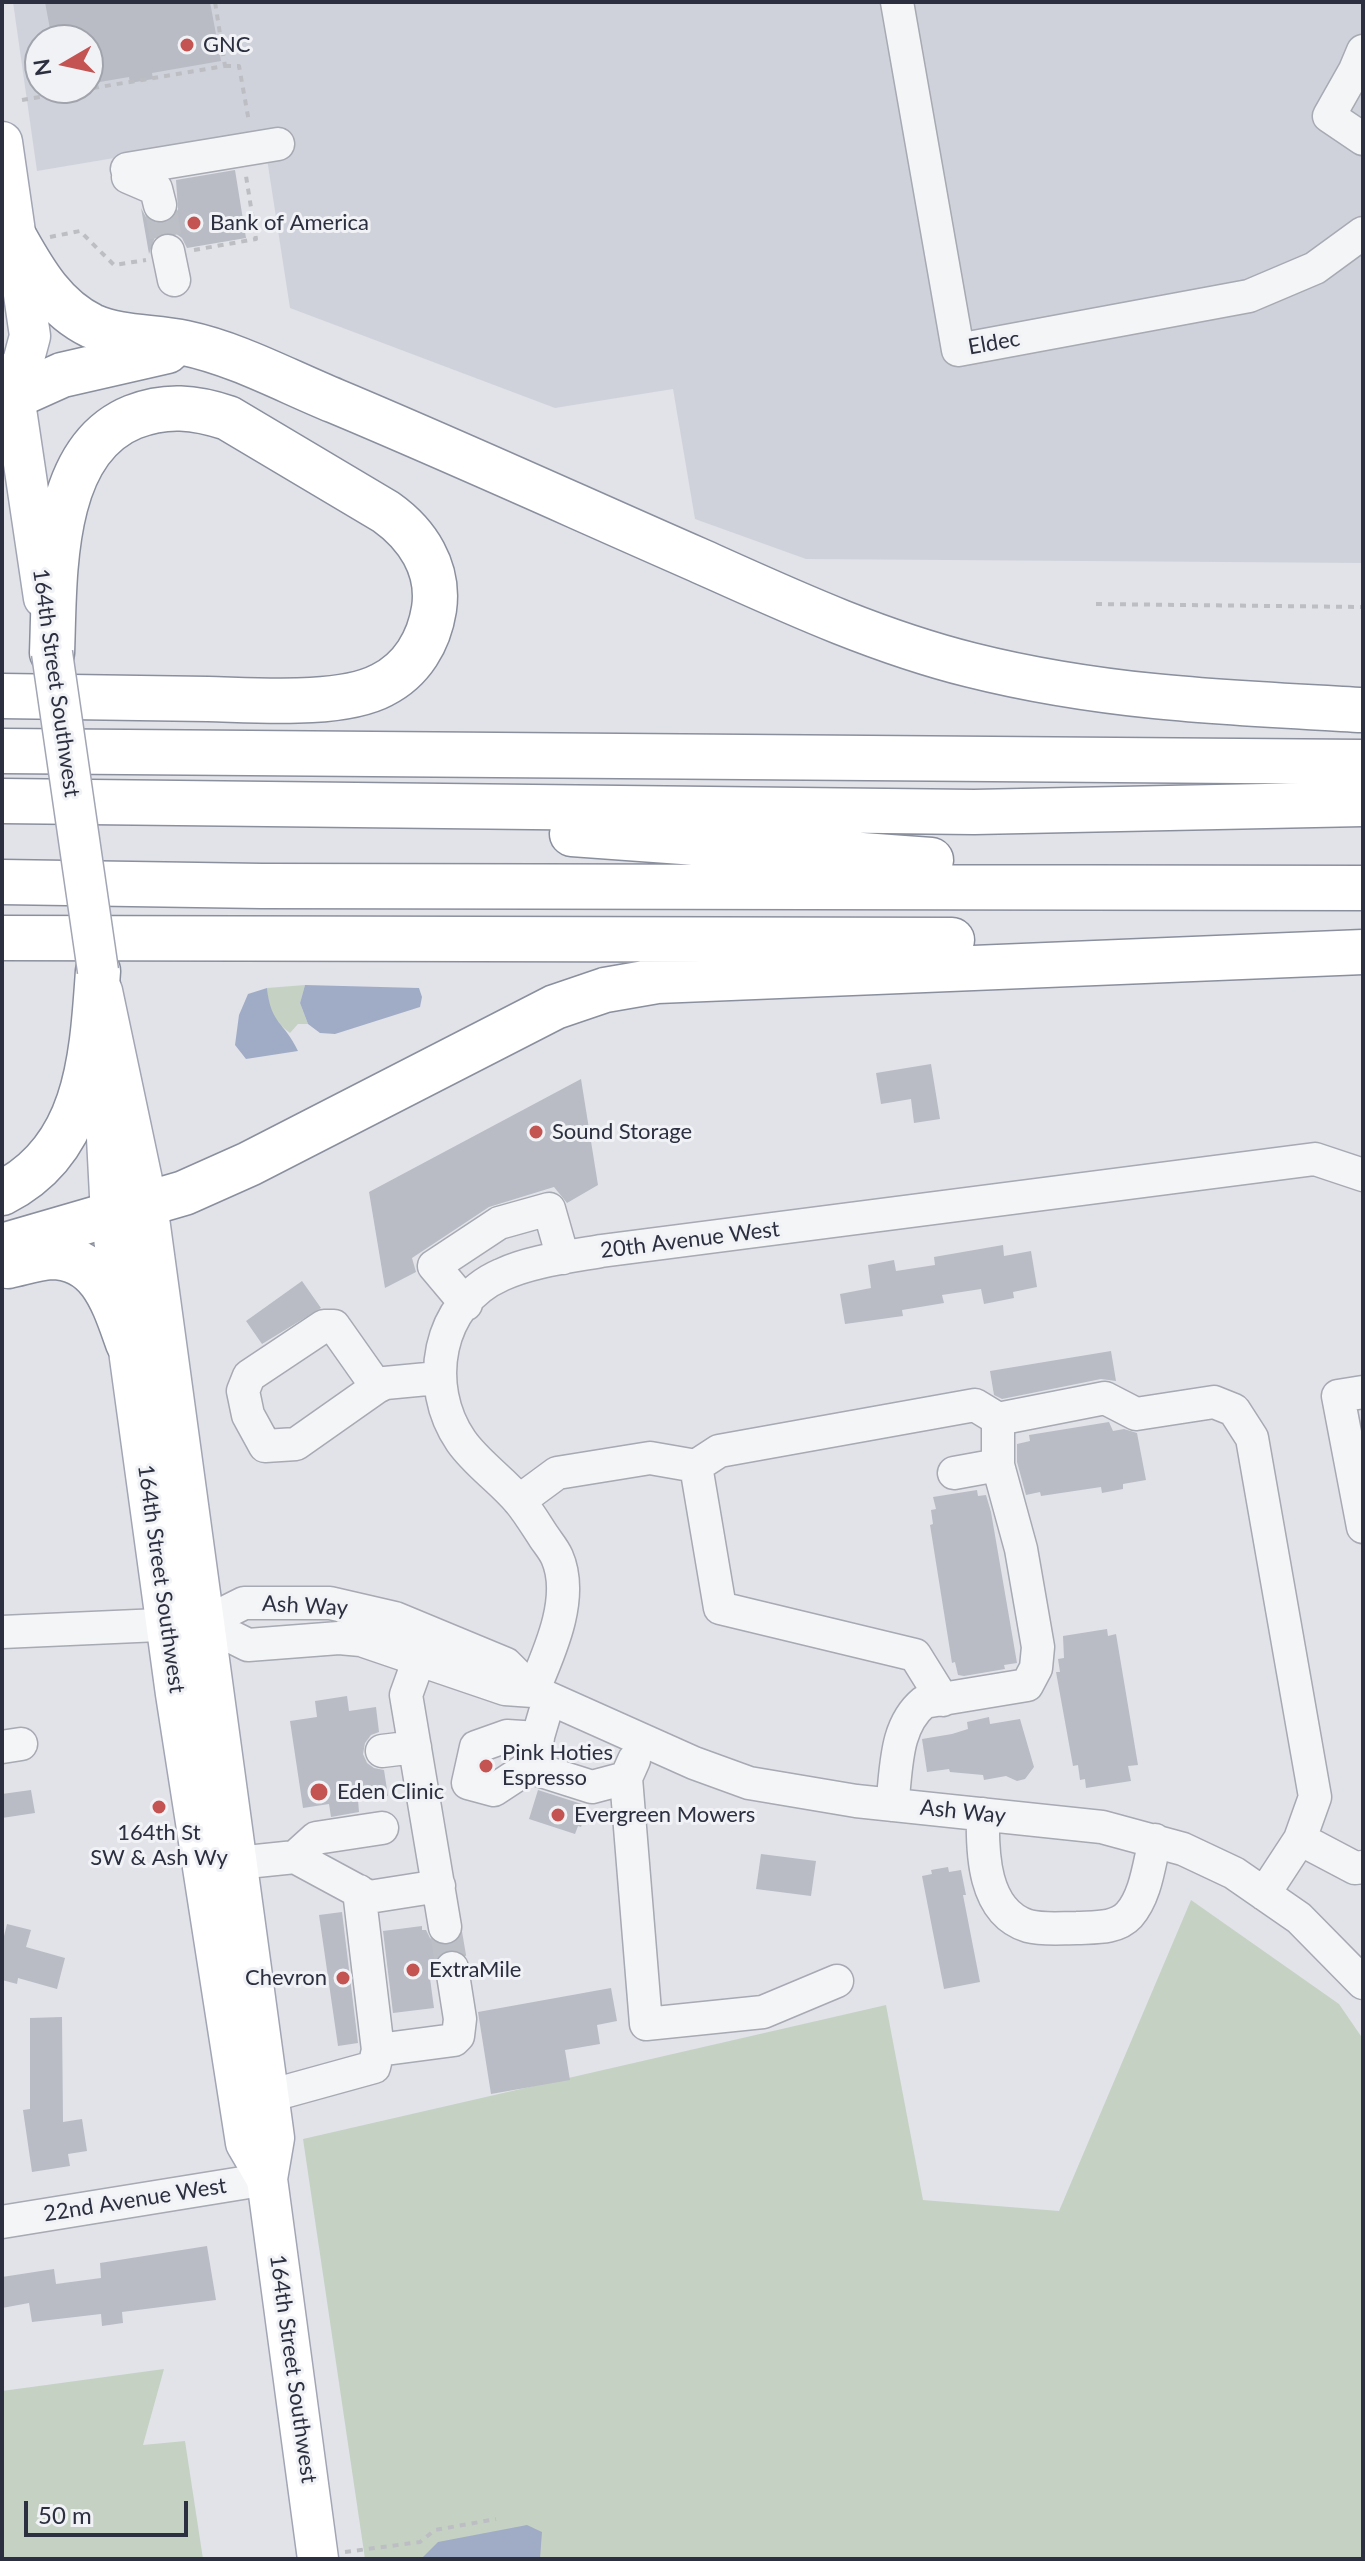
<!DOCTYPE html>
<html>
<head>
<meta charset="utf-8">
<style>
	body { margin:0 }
	#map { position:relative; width:1365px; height:2561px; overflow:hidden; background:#e2e3e9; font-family:Lato,sans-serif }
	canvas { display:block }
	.frame { position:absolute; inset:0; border:4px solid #2b2f3f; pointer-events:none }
	.north { position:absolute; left:24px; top:24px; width:80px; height:80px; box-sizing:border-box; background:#f1f2f6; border:2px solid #a2a4ad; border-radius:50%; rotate:261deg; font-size:22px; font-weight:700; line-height:32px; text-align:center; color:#2b2f3f }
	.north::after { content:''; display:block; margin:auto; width:28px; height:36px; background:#c35452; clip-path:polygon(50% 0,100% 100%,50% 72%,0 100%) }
	.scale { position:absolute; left:24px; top:2501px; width:164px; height:36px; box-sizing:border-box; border:4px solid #2b2f3f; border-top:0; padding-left:10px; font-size:24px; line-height:28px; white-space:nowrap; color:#2b2f3f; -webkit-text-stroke:6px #f1f2f6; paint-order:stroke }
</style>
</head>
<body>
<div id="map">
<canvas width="1365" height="2561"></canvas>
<div class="frame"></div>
<div class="north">N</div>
<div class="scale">50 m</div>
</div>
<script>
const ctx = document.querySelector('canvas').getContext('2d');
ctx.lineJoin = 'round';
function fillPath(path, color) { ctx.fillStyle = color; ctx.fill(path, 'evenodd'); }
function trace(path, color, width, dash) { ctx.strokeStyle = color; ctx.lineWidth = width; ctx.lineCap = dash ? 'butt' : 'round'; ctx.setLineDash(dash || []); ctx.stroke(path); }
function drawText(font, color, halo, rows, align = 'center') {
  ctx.font = font + ' Lato,sans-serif'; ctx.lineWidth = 6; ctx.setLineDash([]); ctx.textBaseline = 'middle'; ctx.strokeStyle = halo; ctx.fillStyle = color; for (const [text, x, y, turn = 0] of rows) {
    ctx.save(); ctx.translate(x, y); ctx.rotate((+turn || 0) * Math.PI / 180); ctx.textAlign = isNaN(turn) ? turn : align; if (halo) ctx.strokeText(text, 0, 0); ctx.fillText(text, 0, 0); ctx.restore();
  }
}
fillPath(new Path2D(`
	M13,2H1363V563L806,559L695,519L673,389L555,408L290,308L263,133L37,171ZM40,40H88V88H40Z`), '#d0d2db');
fillPath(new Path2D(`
	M305,985L300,1003L308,1024H298L290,1033C273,1020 269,1009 267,988Z
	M1191,1900L1339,2004L1363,2039V2559H365L303,2139L886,2005L923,2200L1059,2211Z
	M164,2369L143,2445L185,2441L203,2559H2V2391Z`), '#c5d2c3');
fillPath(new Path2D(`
	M305,985L419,988L422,997L420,1007L335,1034L320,1033L308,1024L300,1003Z
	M267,988C271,1025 284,1021 298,1051L246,1059L235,1045L239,1015L248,994Z
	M527,2525L542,2532L540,2559L422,2558L438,2542Z`), '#a0acc6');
fillPath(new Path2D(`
	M45,2H210L221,61L152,73L153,79L130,83L129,77L88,84V40H52Z
	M235,170L246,238L187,248L182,238L175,233L165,232L155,237L149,254L141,208L147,219L156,223H165L174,218L178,209L176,180Z
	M931,1064L940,1119L914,1123L911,1099L881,1104L876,1073Z
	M581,1079L598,1185L567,1203L554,1187L489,1207L412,1258L416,1272L385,1288L369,1192Z
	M1003,1245L1004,1256L1031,1251L1037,1287L1013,1292L1014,1298L984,1304L981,1289L942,1295L944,1303L902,1310L903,1316L845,1324L840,1294L871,1288L868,1265L894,1260L896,1271L935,1265L934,1257Z
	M302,1281L321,1308L262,1344L246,1321Z
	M1111,1351L1116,1381L1101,1379L1002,1399L994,1395L990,1371Z
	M1109,1422L1113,1431L1124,1429L1137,1433L1146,1480L1123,1484V1489L1102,1493L1101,1487L1041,1496L1040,1492L1026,1495L1017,1462V1444L1030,1441L1029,1435Z
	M977,1490L978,1496L986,1495L991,1512L1017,1663L1004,1665L1005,1669L964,1676L958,1675L955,1662L952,1663L930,1525L933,1524L931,1510L936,1509L933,1497Z
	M1107,1629L1108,1636L1116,1634L1138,1765L1128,1766L1131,1781L1086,1788L1085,1779L1080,1780L1078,1765L1073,1766L1056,1672H1060L1058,1659L1064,1658L1063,1636Z
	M347,1696L349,1711L376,1707L379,1732L371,1735L365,1743L363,1754L367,1763L374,1768L384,1770L388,1796L358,1800L359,1812L331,1817L329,1804L303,1808L290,1721L317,1717L315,1701Z
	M989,1717L990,1724L1020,1719L1034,1767L1025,1779L1017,1781L1006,1776L984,1780L983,1775L950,1772L949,1769L927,1772L922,1739L952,1734L968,1729L967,1722Z
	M31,1790L35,1813L2,1818V1794Z
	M538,1790L588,1806L581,1827L578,1826L575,1834L529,1819Z
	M761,1854L816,1861L811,1896L756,1889Z
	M948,1867L949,1872L961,1870L966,1895H963L980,1982L944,1989L922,1876L932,1874L931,1870Z
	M342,1912L358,2043L338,2046L319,1915Z
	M7,1924L31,1930L26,1947L65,1958L57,1989L18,1978L17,1984L2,1980V1944Z
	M422,1926V1930H426L430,1938L438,1944L447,1946L455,1943L456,1950L441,1953L435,1960L433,1971H429L434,2008L393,2013L383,1931Z
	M611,1988L617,2021L597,2025L600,2044L565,2050L570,2080L491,2094L478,2012Z
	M62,2017L63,2122L82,2119L87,2151L68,2154L70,2166L32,2172L23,2110L30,2109V2018Z
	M207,2246L216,2300L122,2312L123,2323L102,2326L101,2314L32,2322L29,2303L2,2308V2277L54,2269L56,2284L101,2278L100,2263Z`), '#b9bcc5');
trace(new Path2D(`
	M160,205L168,251
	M445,1927L452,1968`), '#bdbfc7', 32, [32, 16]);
const minor = new Path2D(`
	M897,2L958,350L1249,296L1315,268L1363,233
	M1363,51L1355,70L1329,116L1363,139
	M127,169L278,144
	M128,177L156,189L160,205
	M168,251L174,280
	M466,1304L434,1266L499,1223L549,1209L563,1258
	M377,1387L334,1326H324L249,1376L243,1391L248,1415L265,1446L296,1444L377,1387L385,1383L438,1378
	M1363,1392L1338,1396L1363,1527
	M954,1473L998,1465
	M519,1501L557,1473L650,1458L696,1466
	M204,1623L248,1645L339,1638L361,1640L505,1689L533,1691
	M2,1632L204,1623L244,1603H330L395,1618L506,1664L533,1691L694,1763L749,1783L856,1801L1102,1827L1183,1849L1234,1873L1299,1918L1363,1983
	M419,1659L406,1695L445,1927
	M533,1691C549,1653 575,1598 557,1557C554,1550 548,1543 544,1537C536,1525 529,1513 520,1502C502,1480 477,1464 461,1441C423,1386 437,1303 501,1275C531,1261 568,1257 601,1251L1315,1159L1363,1175
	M943,1700L915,1655L720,1608L696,1466L719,1451L975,1405L998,1419
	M538,1738L507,1736L476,1747L468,1783L494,1790L529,1767L549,1699
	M2,1747L21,1744
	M382,1751L415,1747
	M529,1767L592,1787L626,1778L634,1760
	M626,1778L646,2024L763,2012L837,1981
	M892,1805C897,1769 894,1727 924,1702L1027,1685L1036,1668L1038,1647L1021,1549L998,1465V1419L1105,1398L1136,1414L1214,1402L1234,1410L1252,1438L1315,1797L1300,1839L1264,1894
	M983,1814C982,1852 983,1912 1028,1926C1043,1930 1061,1928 1077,1928C1094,1927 1116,1929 1129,1915C1146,1896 1149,1864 1155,1840
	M1300,1839L1355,1868L1363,1867
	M295,1857L316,1838L382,1828
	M237,1863L295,1857L369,1897L439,1886
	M359,1891L378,2050
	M269,2096L374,2067L378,2050L454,2040L458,2036L460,2019L452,1968
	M2,2222L267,2179`);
const major = new Path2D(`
	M2,142L30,336L14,396
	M2,374L14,396L44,598
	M102,991L147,1204L274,2138L267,2179L318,2559
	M105,1099L111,1215L128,1343L176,1694L246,2143L267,2179`);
const highway = new Path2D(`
	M16,240C35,274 55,308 92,326C121,339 154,336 185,343C237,354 286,381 335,401C457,452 577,507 698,560C787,600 875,641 971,665C1102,698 1228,703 1363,710
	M2,402L62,375L167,351
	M2,696C71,697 139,698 208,699C255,700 341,707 382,685C412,670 429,641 434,609C440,568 417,534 386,512L228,418C195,407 166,404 133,417C49,451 55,579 52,653
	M2,751L1363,762
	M2,801L974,812L1363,804
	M572,834L931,860
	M2,882L262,886L1363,888
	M2,938L952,940
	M2,1193C88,1150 92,1056 98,971
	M2,1246L184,1193L249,1164L555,1007L605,990L657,981L1363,952
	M8,1266C22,1263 37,1258 51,1257C101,1257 114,1304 128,1343`);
trace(minor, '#a7a9b3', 35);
trace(major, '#a2a6b4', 43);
trace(highway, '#8a8f9e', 47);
trace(new Path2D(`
	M225,66H239L249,122
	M22,100L225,66L215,2
	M50,237L80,231L114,265L146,260
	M194,250L256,239L246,176
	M1096,604L1363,607
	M345,2552L420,2542L435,2530L496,2519`), '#bcbec3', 4, [6, 6]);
trace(minor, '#f4f5f7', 32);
trace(major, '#fff', 40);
trace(highway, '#fff', 44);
const majorBridge = new Path2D(`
	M52,653L98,971`);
trace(majorBridge, '#a2a6b4', 43, []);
trace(majorBridge, '#fff', 40);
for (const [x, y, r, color] of [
	[187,45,8,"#c35452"],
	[194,223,8,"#c35452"],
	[536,1132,8,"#c35452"],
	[486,1766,8,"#c35452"],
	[319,1792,10,"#c35452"],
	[159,1807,8,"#c35452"],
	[558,1815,8,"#c35452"],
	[413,1970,8,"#c35452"],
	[343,1978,8,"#c35452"]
]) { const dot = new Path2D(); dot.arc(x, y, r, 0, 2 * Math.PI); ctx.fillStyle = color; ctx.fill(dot); trace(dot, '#f1f2f6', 3); }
drawText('22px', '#2b2f3f', '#f1f2f6', [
	["GNC",203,45],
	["Bank of America",210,223],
	["Sound Storage",552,1132],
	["Pink Hoties",502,1753],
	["Espresso",502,1778],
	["Eden Clinic",337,1792],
	["Evergreen Mowers",574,1815],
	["164th St",159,1833,"center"],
	["SW & Ash Wy",159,1858,"center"],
	["ExtraMile",429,1970],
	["Chevron",327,1978,"right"]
], 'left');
drawText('22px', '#2b2f3f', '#f1f2f6', [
	["Eldec",994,343,-10],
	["164th Street Southwest",56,683,82],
	["20th Avenue West",690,1240,-7],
	["164th Street Southwest",161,1579,82],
	["Ash Way",305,1606,3],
	["Ash Way",963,1812,6],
	["22nd Avenue West",135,2200,-9],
	["164th Street Southwest",293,2369,82]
]);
</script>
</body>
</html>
